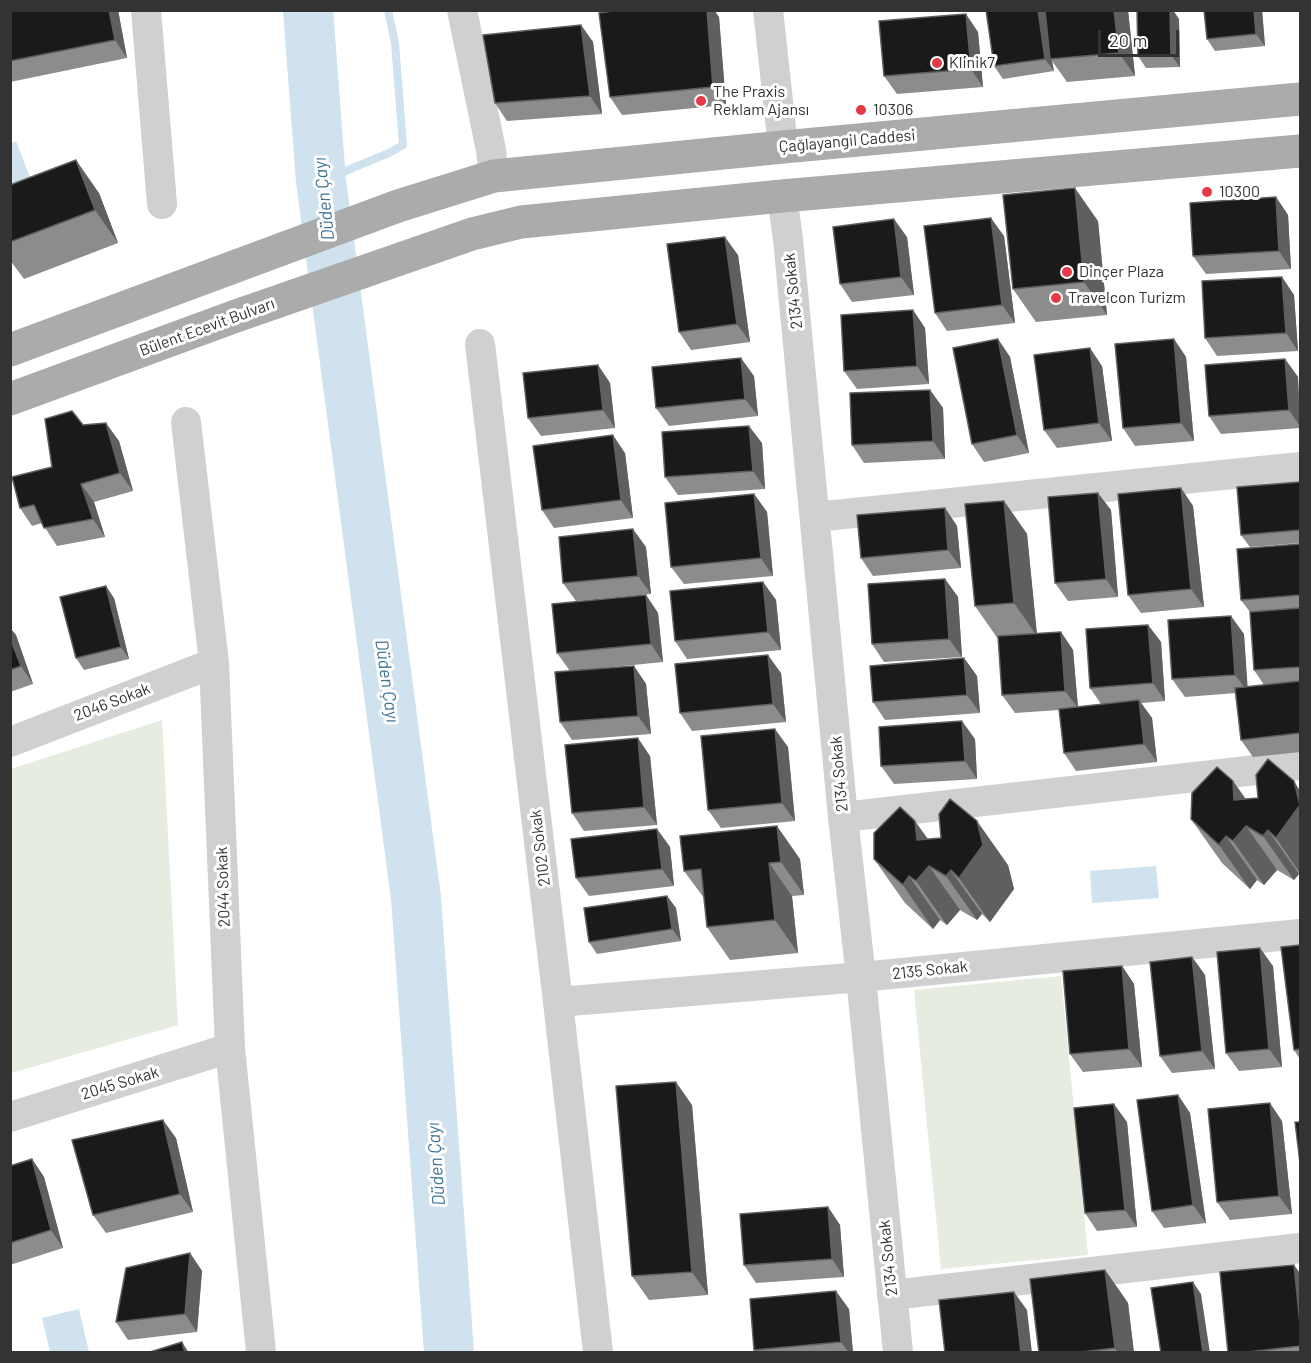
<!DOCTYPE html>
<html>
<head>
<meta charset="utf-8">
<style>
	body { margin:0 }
	#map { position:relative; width:1311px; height:1363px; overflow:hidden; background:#fff; font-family:Barlow,sans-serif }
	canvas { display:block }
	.frame { position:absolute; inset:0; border:12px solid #333; pointer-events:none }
	.scale { position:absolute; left:1098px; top:30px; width:81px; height:27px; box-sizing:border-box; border:3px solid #333; border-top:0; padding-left:8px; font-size:18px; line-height:21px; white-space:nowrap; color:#333; -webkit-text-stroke:4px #fff; paint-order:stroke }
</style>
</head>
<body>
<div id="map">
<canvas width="1311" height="1363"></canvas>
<div class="frame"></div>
<div class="scale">20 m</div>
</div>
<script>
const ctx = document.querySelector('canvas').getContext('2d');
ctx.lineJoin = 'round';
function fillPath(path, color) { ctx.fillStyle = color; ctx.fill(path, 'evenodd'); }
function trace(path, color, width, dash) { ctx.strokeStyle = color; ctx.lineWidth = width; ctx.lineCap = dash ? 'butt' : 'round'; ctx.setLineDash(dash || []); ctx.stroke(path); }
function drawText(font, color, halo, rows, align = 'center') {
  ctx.font = font + ' Barlow,sans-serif'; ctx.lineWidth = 6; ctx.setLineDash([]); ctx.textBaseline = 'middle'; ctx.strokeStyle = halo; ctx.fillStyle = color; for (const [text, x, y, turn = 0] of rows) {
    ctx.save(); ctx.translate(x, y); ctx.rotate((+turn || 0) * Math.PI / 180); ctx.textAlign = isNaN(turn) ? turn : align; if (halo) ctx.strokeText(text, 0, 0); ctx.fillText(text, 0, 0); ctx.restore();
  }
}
fillPath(new Path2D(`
	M162,720L178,1025L11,1073V769Z
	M1061,976L1088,1255L941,1269L914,990Z`), '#e6ecdf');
fillPath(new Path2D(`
	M16,141L36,193L11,203V143Z
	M1156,866L1159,898L1092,903L1090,871Z
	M79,1309L89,1352H50L42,1318Z`), '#cfe2ee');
trace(new Path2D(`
	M321,181L389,153L403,145L395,43L388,10`), '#cfe2ee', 8);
trace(new Path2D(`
	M308,10L321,181L416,898L449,1352`), '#cfe2ee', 50);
trace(new Path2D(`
	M146,10L162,204
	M462,10L491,150L494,176
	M768,10L783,147
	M782,196L788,239L843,817L861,977L898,1352
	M480,344L558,1002L598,1352
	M186,422L214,663L230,1048L261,1352
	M815,517L1300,467
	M10,742L214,663
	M843,817L1300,765
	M558,1002L861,977L1300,934
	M10,1117L230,1048
	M892,1295L1300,1248`), '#d0d0d0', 30);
trace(new Path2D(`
	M10,350L398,206L494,176L783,147L1300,99
	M10,399L236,316L472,234L521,222L782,196L1300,151`), '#ababab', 33);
fillPath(new Path2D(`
	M10,10H118L127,58L10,82Z
	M619,10H714L719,17L726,105L622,115L610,97Z
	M1045,10H1128L1135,76L1067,82L1052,61L1054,71L1003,79L994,66Z
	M1204,10H1262L1265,46L1215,51L1207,39Z
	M1179,19L1180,67L1146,68L1138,56Z
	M581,25L593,42L602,114L507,121L495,103Z
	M978,32L983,87L897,94L884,76Z
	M10,185L99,193L118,243L24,279L10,260Z
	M1276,197L1288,215L1291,269L1206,274L1193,256Z
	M1098,221L1107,315L1036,322L1013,289Z
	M1004,236L1015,323L947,331L935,313Z
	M907,237L914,295L852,302L840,284Z
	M738,255L750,342L691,350L679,332Z
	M1282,277L1294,295L1298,351L1217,356L1205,338Z
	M913,310L925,328L929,384L857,389L844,371Z
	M998,339L1010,357L1029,453L984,462L972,444Z
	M1174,339L1186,357L1194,441L1135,446L1123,428Z
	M1285,359L1298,377L1300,414V428L1221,434L1209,416Z
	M598,365L610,383L615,428L541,436L528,418Z
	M1102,366L1112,441L1057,448L1044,430Z
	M754,376L758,416L669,426L656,408Z
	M930,390L943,408L945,459L864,463L852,445Z
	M83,425L119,441L133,491L94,502L105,537L57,546L42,523L32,526L20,508Z
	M762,443L765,489L678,495L665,477Z
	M625,453L633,518L554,528L542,510Z
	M1300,482V543L1250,547L1241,535Z
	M1181,488L1193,506L1204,607L1141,613L1128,595Z
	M754,494L767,512L773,576L684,584L671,567Z
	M1004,501L1027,534L1037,634L1061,632L1073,650L1078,707L1101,704L1090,688L1148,625L1161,642L1165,701L1141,703L1152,718L1157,762L1076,771L1064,753L1059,710L1015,713L1002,695L998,639L975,606Z
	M945,508L957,526L961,568L873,576L861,558Z
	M1111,510L1118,597L1068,601L1055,583Z
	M1300,544V752L1253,757L1241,740L1236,693L1185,697L1172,679L1244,634L1247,687L1264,685L1254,670L1250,612L1241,600Z
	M646,547L651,594L576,601L563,583Z
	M945,579L958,597L962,657L884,662L872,644Z
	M763,582L776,600L781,650L687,659L675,641Z
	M646,595L658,613L663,662L573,671L634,666L646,684L651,734L572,740L560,722L570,671L557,653Z
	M114,598L129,659L84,670L76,658Z
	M10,628L16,635L33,684L10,692Z
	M964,658L977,676L980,713L885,720L873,702Z
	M781,673L786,722L692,731L680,713Z
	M975,739L977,779L894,784L881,766Z
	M788,747L795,821L721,828L708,810Z
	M650,756L657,825L584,831L572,813Z
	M1300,791V876L1299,874L1294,880L1277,870L1264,885L1257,880L1250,889L1222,863L1191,819L1245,800L1258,798Z
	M657,829L670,847L674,886L589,896L576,878Z
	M928,839L1008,865L1014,889L990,922L982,914L977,920L960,910L947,925L940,920L933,929L905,903L874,859Z
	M800,859L804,895L792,896L798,953L730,960L707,927L704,898L684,871Z
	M667,896L676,908L681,941L597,954L589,942Z
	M1300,945V1059L1294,1050Z
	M1192,957L1205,975L1215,1069L1172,1073L1160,1056Z
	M1122,966L1134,984L1142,1067L1083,1072L1070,1054Z
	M1273,966L1282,1067L1239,1071L1226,1053Z
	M1178,1095L1190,1113L1206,1223L1164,1228L1152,1211Z
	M692,1105L708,1295L649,1300L632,1276Z
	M1282,1121L1292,1214L1230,1220L1217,1202Z
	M1127,1122L1137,1227L1097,1231L1085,1213Z
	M176,1138L193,1212L106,1233L93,1215Z
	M32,1159L44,1177L63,1248L10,1265V1166Z
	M828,1207L840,1225L844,1277L756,1283L744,1265Z
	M190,1253L202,1271L197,1332L128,1340L116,1322Z
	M1105,1270L1128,1303L1134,1353H1039Z
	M1300,1273V1353H1228Z
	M849,1309L853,1353H756L754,1350Z`), '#8c8c8c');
fillPath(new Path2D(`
	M109,10H118L127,58L115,40Z
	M707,10H714L719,17L726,105L713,87Z
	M1038,10H1045L1050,59L1052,61L1054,71L1045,59Z
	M1114,10H1128L1135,76L1119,53Z
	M1170,10H1173L1179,19L1180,67L1171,55Z
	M1254,10H1262L1265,46L1256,34Z
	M966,14L978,32L983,87L971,69Z
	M581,25L593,42L602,114L590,96Z
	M76,160L99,193L118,243L95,210Z
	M1075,188L1098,221L1107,315L1084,282Z
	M1276,197L1288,215L1291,269L1279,251Z
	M991,218L1004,236L1015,323L1002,305Z
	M894,219L907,237L914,295L901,277Z
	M725,237L738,255L750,342L737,324Z
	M1282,277L1294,295L1298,351L1286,333Z
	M913,310L925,328L929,384L917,366Z
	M998,339L1010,357L1029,453L1017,435Z
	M1174,339L1186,357L1194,441L1181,423Z
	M1090,348L1102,366L1112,441L1099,423Z
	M741,358L754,376L758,416L745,399Z
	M1285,359L1298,377L1300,426L1289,410Z
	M598,365L610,383L615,428L603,410Z
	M930,390L943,408L945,459L933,441Z
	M106,423L119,441L133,491L120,473Z
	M749,426L762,443L765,489L753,471Z
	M613,435L625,453L633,518L621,500Z
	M81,484L94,502L105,537L93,519Z
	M1181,488L1193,506L1204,607L1191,589Z
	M1098,493L1111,510L1118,597L1106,579Z
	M754,494L767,512L773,576L761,558Z
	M1004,501L1027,534L1037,636L1014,603Z
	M945,508L957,526L961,568L948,550Z
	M633,529L646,547L651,594L638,576Z
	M945,579L958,597L962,657L949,639Z
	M763,582L776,600L781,650L768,632Z
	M106,586L114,598L129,659L121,647Z
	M646,595L658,613L663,662L651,644Z
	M1231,616L1244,634L1248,692L1235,675Z
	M1148,625L1161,642L1165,701L1153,683Z
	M10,628L16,635L33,684L21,666L10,638Z
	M1061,632L1073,650L1078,708L1065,691Z
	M768,655L781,673L786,722L773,704Z
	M964,658L977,676L980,713L967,695Z
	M634,666L646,684L651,734L638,716Z
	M1139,700L1152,718L1157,762L1144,744Z
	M962,721L975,739L977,779L965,761Z
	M775,729L788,747L795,821L782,803Z
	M638,738L650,756L657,825L644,807Z
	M1233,781L1299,874L1294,880L1263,836L1234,800Z
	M1294,781L1300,791V873L1276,838Z
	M915,821L982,914L977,920L946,876L917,840Z
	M977,821L1008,865L1014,889L990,922L959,878Z
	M777,826L800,859L804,895L781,862Z
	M1246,826L1277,870L1264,885L1233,841Z
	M657,829L670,847L674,886L662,869Z
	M1226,836L1257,880L1250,889L1219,845Z
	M769,863L792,896L798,953L775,920Z
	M929,866L960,910L947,925L916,881Z
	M909,876L940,920L933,929L903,885Z
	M667,896L676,908L681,941L672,929Z
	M1260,948L1273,966L1282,1067L1269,1049Z
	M1192,957L1205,975L1215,1069L1202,1051Z
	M1122,966L1134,984L1142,1067L1129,1049Z
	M676,1082L692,1105L708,1295L692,1272Z
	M1178,1095L1190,1113L1206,1223L1193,1205Z
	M1270,1103L1282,1121L1292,1214L1279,1196Z
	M1114,1104L1127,1122L1137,1227L1125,1210Z
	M163,1120L176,1138L193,1212L180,1194Z
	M32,1159L44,1177L63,1248L51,1230Z
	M828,1207L840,1225L844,1277L832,1259Z
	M190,1253L202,1271L197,1332L185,1314Z
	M1294,1265L1300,1273V1324Z
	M1105,1270L1128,1303L1134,1353H1118L1115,1348Z
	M1193,1282L1201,1294L1210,1353H1203Z
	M836,1291L849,1309L853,1353H849L841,1342Z
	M1014,1292L1027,1310L1032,1353H1021Z
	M182,1342L189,1353H185Z`), '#5f5f5f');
const building = new Path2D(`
	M10,10H109L115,40L10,61Z
	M619,10H707L713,87L610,97L599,13Z
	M986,10H1038L1045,59L994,66Z
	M1045,10H1114L1119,53L1050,59Z
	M1137,10H1170L1171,55L1138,56Z
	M1204,10H1254L1256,34L1207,39Z
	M966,14L971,69L884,76L879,21Z
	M581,25L590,96L495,103L483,35Z
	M76,160L95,210L10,242V185Z
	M1075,188L1084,282L1013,289L1003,195Z
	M1276,197L1279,251L1193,256L1190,203Z
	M991,218L1002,305L935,313L924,226Z
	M894,219L901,277L840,284L833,227Z
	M725,237L737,324L679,332L667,244Z
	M1282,277L1286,333L1205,338L1202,281Z
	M913,310L917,366L844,371L841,315Z
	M998,339L1017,435L972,444L953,348Z
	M1174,339L1181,423L1123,428L1115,344Z
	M1090,348L1099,423L1044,430L1034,355Z
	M741,358L745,399L656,408L652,367Z
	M1285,359L1289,410L1209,416L1205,365Z
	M598,365L603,410L528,418L523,373Z
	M930,390L933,441L852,445L850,393Z
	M72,411L83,425L106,423L120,473L81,484L93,519L44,528L34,505L20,508L12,477L52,467L45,419Z
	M749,426L753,471L665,477L662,432Z
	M613,435L621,500L542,510L533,446Z
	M1300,482V530L1241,535L1237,487Z
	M1181,488L1191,589L1128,595L1118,494Z
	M1098,493L1106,579L1055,583L1048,497Z
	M754,494L761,558L671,567L665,503Z
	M1004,501L1014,603L975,606L965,504Z
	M945,508L948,550L861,558L857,515Z
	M633,529L638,576L563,583L559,537Z
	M1300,544V595L1241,600L1237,549Z
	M945,579L949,639L872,644L868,584Z
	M763,582L768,632L675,641L670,591Z
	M106,586L121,647L76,658L60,597Z
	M646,595L651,644L557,653L552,604Z
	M1300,608V667L1254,670L1250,612Z
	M1231,616L1235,675L1172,679L1168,620Z
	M1148,625L1153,683L1090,688L1086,629Z
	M1061,632L1065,691L1002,695L998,636Z
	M10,638L21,666L10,670Z
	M768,655L773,704L680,713L675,664Z
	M964,658L967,695L873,702L870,666Z
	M634,666L638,716L560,722L555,672Z
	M1300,681V733L1241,740L1235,688Z
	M1139,700L1144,744L1064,753L1059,709Z
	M962,721L965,761L881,766L879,727Z
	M775,729L782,803L708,810L701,736Z
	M638,738L644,807L572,813L565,745Z
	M1268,759L1294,781L1300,805L1276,838L1268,830L1263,836L1246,826L1233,841L1226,836L1219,845L1191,819L1192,793L1217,767L1233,781L1234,800L1258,798L1256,775Z
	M950,799L977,821L983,845L959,878L951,870L946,876L929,866L916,881L909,876L903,885L874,859V833L900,807L915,821L917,840L941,838L939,814Z
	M777,826L781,862L769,863L775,920L707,927L701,869L684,871L680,836Z
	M657,829L662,869L576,878L571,839Z
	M667,896L672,929L589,942L584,908Z
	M1300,945V1049L1294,1050L1281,947Z
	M1260,948L1269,1049L1226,1053L1217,952Z
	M1192,957L1202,1051L1160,1056L1150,962Z
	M1122,966L1129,1049L1070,1054L1063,971Z
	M676,1082L692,1272L632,1276L616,1086Z
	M1178,1095L1193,1205L1152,1211L1137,1100Z
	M1270,1103L1279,1196L1217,1202L1208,1109Z
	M1114,1104L1125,1210L1085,1213L1074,1108Z
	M163,1120L180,1194L93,1215L72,1140Z
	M1295,1122H1300V1163Z
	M32,1159L51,1230L10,1243V1166Z
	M828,1207L832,1259L744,1265L740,1214Z
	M190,1253L185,1314L116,1322L126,1268Z
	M1294,1265L1300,1324V1346L1239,1353H1228L1220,1272Z
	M1105,1270L1115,1348L1073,1353H1039L1030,1279Z
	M1193,1282L1203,1353H1161L1151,1288Z
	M836,1291L841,1342L754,1350L750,1299Z
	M1014,1292L1021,1353H945L939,1300Z
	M182,1342L185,1353H147Z`);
fillPath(building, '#1a1a1a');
trace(building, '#5f5f5f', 1.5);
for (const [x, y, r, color] of [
	[937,63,6,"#e63946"],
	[701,101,6,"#e63946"],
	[861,110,6,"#e63946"],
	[1207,192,6,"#e63946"],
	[1067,272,6,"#e63946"],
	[1056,298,6,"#e63946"]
]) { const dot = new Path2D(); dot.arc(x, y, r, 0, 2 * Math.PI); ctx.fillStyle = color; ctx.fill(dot); trace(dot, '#fff', 2); }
drawText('16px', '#333', '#fff', [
	["Klinik7",949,63],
	["The Praxis",713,92],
	["Reklam Ajansı",713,110],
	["10306",873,110],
	["10300",1219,192],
	["Dinçer Plaza",1079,272],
	["Travelcon Turizm",1068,298]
], 'left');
drawText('16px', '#333', '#fff', [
	["Çağlayangil Caddesi",847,141,-5],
	["2134 Sokak",793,291,-96],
	["Bülent Ecevit Bulvarı",207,327,-20],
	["2046 Sokak",112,702,-21],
	["2134 Sokak",839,774,-95],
	["2102 Sokak",540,848,-97],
	["2044 Sokak",223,887,-92],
	["2135 Sokak",930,970,-6],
	["2045 Sokak",120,1083,-17],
	["2134 Sokak",888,1258,-96]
]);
drawText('italic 18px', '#3f7597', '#fff', [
	["Düden Çayı",324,199,-96],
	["Düden Çayı",387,681,82],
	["Düden Çayı",436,1164,-94]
]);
</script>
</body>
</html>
